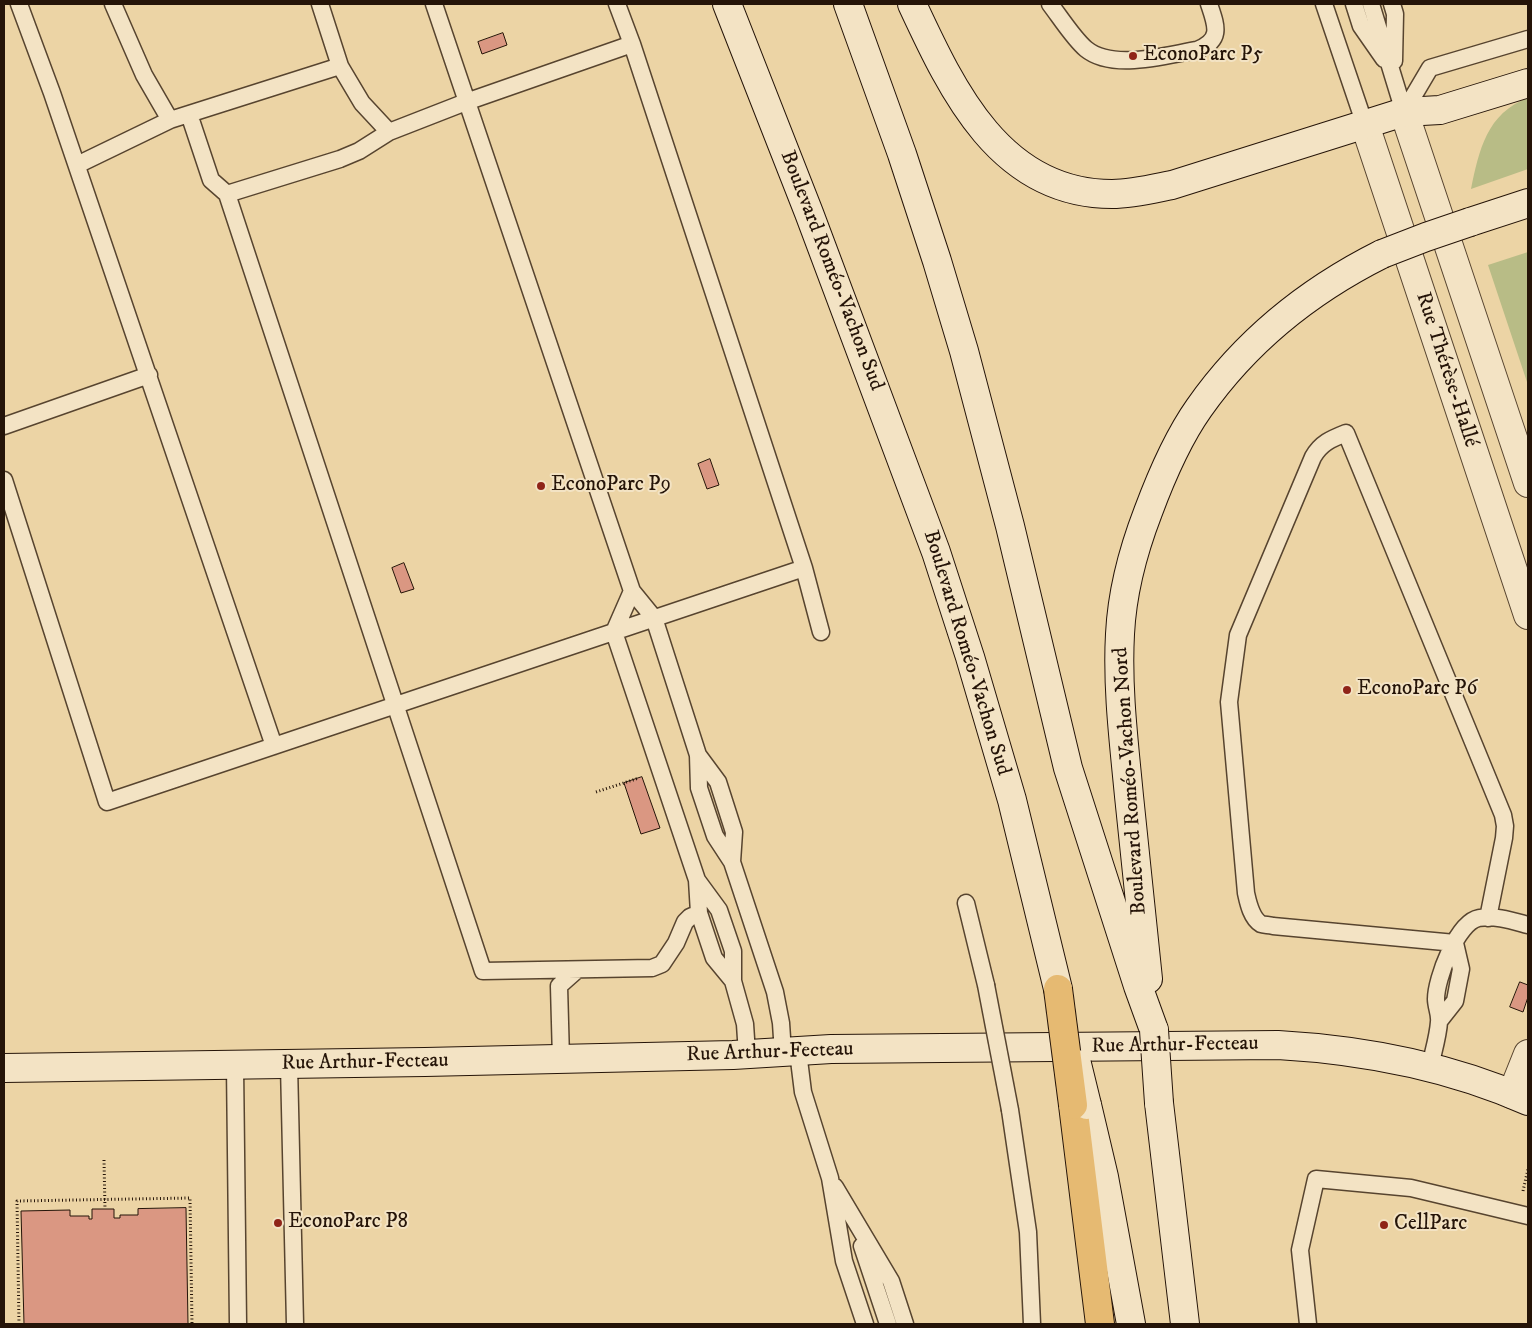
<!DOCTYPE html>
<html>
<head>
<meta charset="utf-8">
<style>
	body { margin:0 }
	#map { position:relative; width:1532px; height:1328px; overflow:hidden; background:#ecd4a5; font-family:"IM FELL DW Pica",serif }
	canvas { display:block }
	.frame { position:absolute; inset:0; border:5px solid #251408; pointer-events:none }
</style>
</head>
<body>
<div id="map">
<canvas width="1532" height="1328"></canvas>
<div class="frame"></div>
</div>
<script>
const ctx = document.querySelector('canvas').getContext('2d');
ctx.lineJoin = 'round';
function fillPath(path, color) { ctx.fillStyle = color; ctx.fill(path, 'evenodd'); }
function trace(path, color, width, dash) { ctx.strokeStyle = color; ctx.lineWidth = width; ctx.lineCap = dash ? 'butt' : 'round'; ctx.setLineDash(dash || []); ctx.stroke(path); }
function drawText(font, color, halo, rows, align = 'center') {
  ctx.font = font + ' "IM FELL DW Pica",serif'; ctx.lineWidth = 4; ctx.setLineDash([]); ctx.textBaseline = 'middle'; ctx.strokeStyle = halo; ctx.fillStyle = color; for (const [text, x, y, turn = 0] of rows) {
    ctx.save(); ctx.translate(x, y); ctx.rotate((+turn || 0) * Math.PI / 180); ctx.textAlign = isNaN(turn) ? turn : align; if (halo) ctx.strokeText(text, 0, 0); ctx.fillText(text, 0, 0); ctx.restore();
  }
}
fillPath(new Path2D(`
	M1528,98V169L1471,189C1479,150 1487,113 1528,98Z
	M1528,252V385L1488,265Z`), '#b8bc86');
const building = new Path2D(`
	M503,33L507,45L482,54L478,42Z
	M710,459L719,485L707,489L698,464Z
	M404,563L414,589L401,593L392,568Z
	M642,777L660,828L641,834L624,783Z
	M1520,982L1528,985V997L1523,1012L1510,1007Z
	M186,1208L188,1324H24L21,1211L70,1210V1216H89V1219H92V1209H114V1218H120V1215H138V1209Z`);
fillPath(building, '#da9782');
trace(building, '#251408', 1);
const lane = new Path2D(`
	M19,4L52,93L274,746
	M113,4L144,75L170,120
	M320,4L340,66L362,103L389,132
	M434,4L632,591L654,618L698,755L699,788L715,836L732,862L775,992L781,1023L783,1053
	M617,4L632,44L804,568L821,632
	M1050,4C1060,17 1074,39 1086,49C1113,71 1166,55 1197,50C1223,40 1216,25 1209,4
	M1324,4L1365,125
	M1354,4L1361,26L1384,59
	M1371,4L1404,112
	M1392,4L1395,14L1394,61
	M1404,112L1430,68L1528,39
	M189,114L211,180L227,194L483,971L652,968L662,964L676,943L685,922L690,917L699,913
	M77,165L170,120L340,66
	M227,194L340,159L359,151L389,132L466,102L632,44
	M4,426L149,375
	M4,480L107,802L804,568
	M632,591L614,632L697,880L699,913L714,958L733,981
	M698,755L718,782L734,832L732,862
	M697,880L719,910L733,951V981L745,1024L747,1054
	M966,903L986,985
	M1455,943L1273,926C1270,925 1264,925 1261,924C1251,918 1248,902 1246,893L1229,702L1238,635L1313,457C1321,443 1331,439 1346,433L1503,815L1505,826L1504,838L1488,918
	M1440,1020L1455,1001L1461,969L1455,943
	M798,1052L803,1092L830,1178L844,1261L865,1324
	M561,1059L559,986L577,970
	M289,1065L295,1324
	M235,1066L238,1324
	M1430,1067C1433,1052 1438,1037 1439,1022C1440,1014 1436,1007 1436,999C1436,979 1457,922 1479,918C1495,915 1513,921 1528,925
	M1010,1110L1028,1232L1032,1324
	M835,1187L891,1281L905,1324
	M862,1246L888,1324
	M1308,1324L1300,1250L1316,1179L1411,1188L1528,1216`);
const street = new Path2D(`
	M1404,112L1528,483
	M1365,125L1528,615
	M1512,1094L1528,1054`);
const secondary = new Path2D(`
	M727,4L809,213L936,552L970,657L1012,800L1058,989
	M848,4L902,154L937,261L964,351L1010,526L1068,768L1138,986L1154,1030
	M912,4C952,90 1000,194 1112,194C1132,194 1152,189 1172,185L1404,112L1440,110L1528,83
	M1470,222L1528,203
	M1148,979C1142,918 1135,857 1129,796C1124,743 1117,688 1120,634C1122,593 1133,551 1148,512C1161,477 1177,439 1199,408C1246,341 1310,290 1382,254
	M4,1068L425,1062L733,1055L831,1049L1278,1045C1365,1050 1449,1066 1528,1101
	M1159,1103L1185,1324
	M1087,1105L1104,1177L1131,1324`);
const highway = new Path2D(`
	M1073,1105L1100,1324`);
trace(lane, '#57442f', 19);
trace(street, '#57442f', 30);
trace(secondary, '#251408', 30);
trace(highway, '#251408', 30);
trace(new Path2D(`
	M596,792L639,778
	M104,1160L105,1209
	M1523,1191L1528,1169
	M19,1324L17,1201L190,1198L192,1324`), '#251408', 3, [1, 2.5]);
trace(lane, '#f3e3c4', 16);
trace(street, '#f3e3c4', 28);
trace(secondary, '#f3e3c4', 28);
trace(highway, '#e6ba72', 28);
const laneBridge = new Path2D(`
	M986,985L1010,1110`);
const secondaryBridge = new Path2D(`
	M1382,254L1426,237L1470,222
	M1154,1030L1159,1103
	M1077,1064L1087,1105`);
const highwayBridge = new Path2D(`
	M1058,989L1073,1105`);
trace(laneBridge, '#57442f', 19, []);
trace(secondaryBridge, '#251408', 30, []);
trace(highwayBridge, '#251408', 30, []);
trace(laneBridge, '#f3e3c4', 16);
trace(secondaryBridge, '#f3e3c4', 28);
trace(highwayBridge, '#e6ba72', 28);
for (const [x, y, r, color] of [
	[1133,56,5,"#8f2418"],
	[541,486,5,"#8f2418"],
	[1347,690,5,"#8f2418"],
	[278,1223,5,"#8f2418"],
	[1384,1225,5,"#8f2418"]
]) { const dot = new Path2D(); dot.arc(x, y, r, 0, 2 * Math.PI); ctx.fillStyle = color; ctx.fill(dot); trace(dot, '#f3e3c4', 2); }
drawText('21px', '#251408', '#f3e3c4', [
	["EconoParc P5",1143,56],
	["EconoParc P9",551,486],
	["EconoParc P6",1357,690],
	["EconoParc P8",288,1223],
	["CellParc",1394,1225]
], 'left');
drawText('21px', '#251408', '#f3e3c4', [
	["Boulevard Roméo-Vachon Sud",831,271,69],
	["Rue Thérèse-Hallé",1446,370,72],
	["Boulevard Roméo-Vachon Sud",966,653,73],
	["Boulevard Roméo-Vachon Nord",1131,781,-94],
	["Rue Arthur-Fecteau",1175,1046,-1],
	["Rue Arthur-Fecteau",770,1053,-2],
	["Rue Arthur-Fecteau",365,1063,-1]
]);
</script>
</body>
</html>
